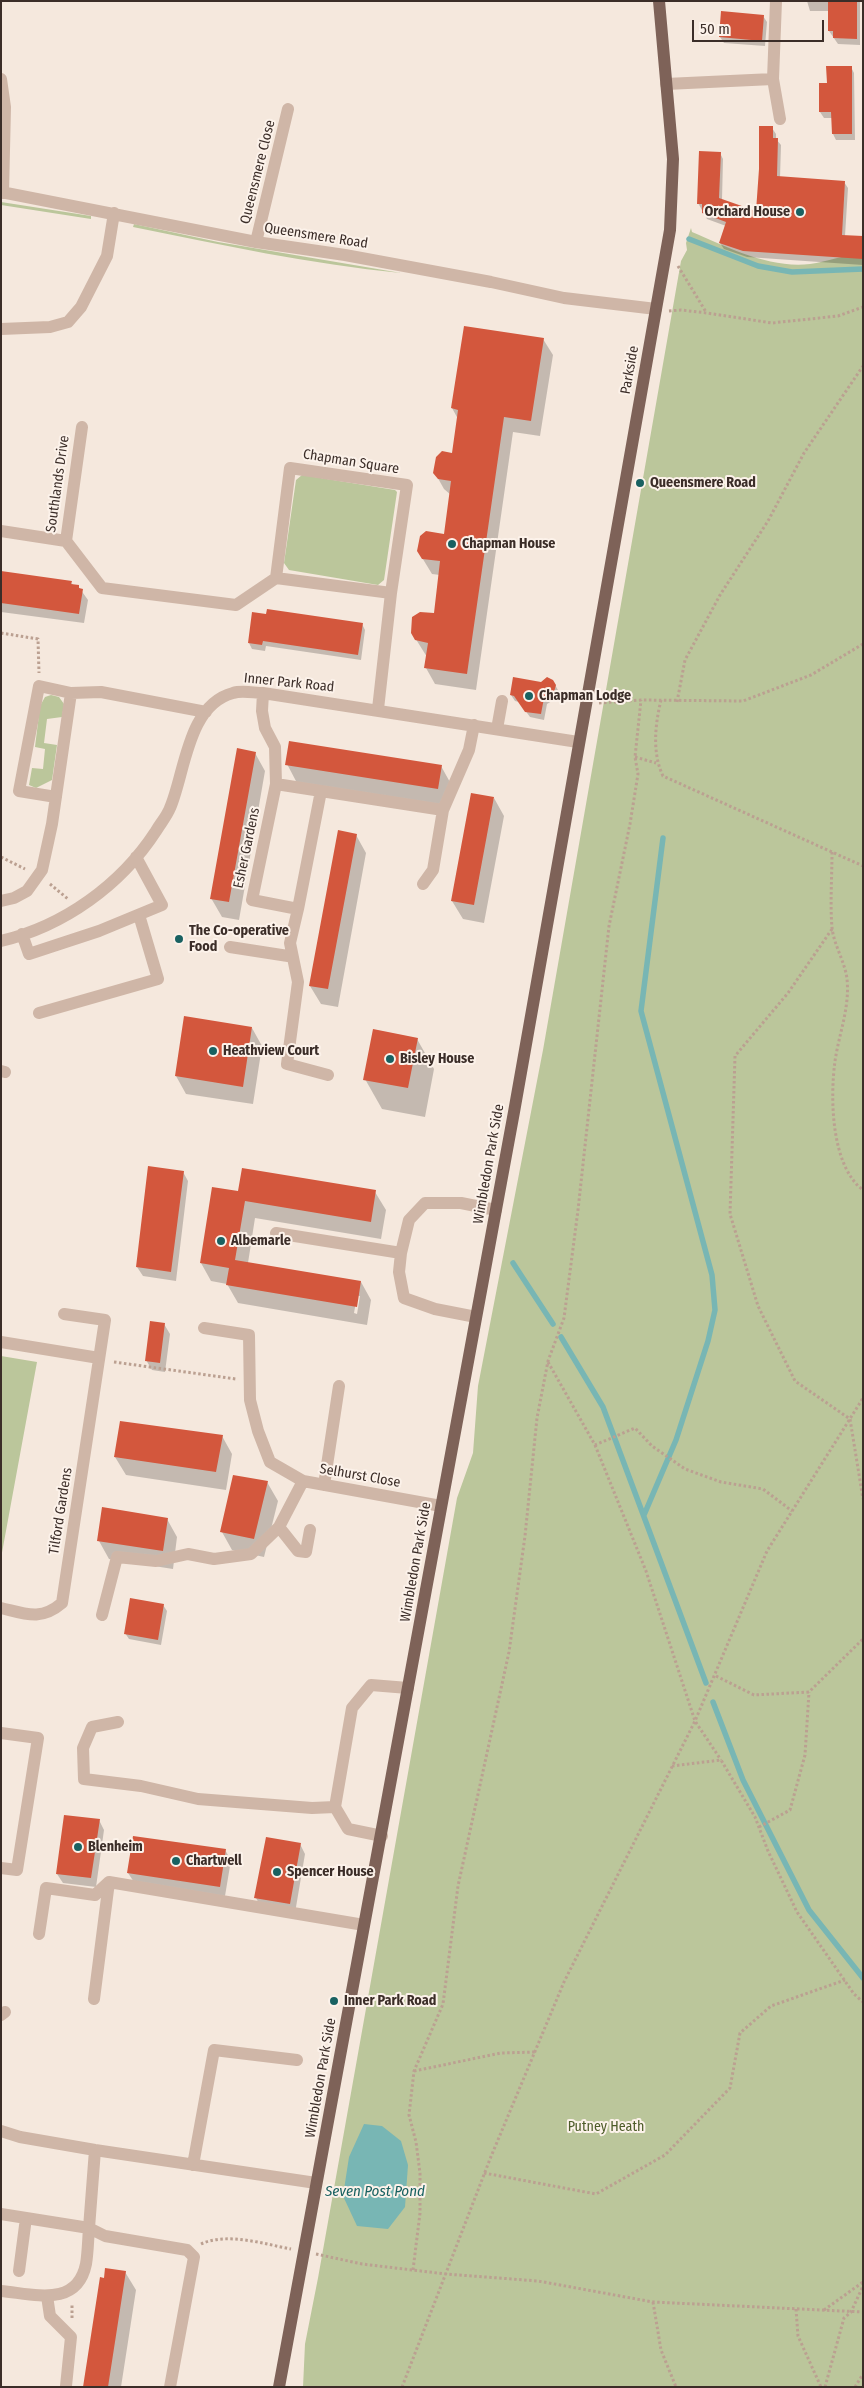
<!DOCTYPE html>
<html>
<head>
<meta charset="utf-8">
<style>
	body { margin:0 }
	#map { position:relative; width:864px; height:2388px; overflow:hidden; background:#f5e8dd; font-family:"Fira Sans Condensed",sans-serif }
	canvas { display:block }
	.frame { position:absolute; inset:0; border:2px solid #3b2d28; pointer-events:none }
	.scale { position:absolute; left:692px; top:20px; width:132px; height:22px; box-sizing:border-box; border:2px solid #3b2d28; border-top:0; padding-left:6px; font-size:15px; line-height:18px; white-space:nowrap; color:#3b2d28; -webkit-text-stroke:4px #fcf2ea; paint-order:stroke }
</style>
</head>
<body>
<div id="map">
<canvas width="864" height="2388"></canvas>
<div class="frame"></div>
<div class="scale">50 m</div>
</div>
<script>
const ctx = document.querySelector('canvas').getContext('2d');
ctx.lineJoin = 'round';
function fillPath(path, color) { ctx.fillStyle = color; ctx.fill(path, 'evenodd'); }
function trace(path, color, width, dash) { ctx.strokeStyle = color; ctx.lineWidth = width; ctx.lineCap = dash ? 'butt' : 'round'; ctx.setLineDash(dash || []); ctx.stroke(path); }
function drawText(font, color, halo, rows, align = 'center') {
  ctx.font = font + ' "Fira Sans Condensed",sans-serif'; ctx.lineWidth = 4; ctx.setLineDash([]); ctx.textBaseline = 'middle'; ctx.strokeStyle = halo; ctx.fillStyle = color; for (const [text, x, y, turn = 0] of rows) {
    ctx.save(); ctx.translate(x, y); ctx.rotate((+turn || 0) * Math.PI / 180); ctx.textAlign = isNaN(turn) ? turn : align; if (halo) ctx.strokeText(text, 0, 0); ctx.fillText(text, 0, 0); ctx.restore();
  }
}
fillPath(new Path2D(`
	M1,202L91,216V219L1,205Z
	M134,224L218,242L401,273C310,264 222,245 133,227Z
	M691,228L692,232C727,247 770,269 810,264C827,262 845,254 863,254V2387H303L305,2344L318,2278L457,1498L473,1453L478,1386L543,1050L681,261L687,250L686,243Z
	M302,475L395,490L397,492L384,580L378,585L289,570L284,563L296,480Z
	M51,695L59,697L64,704L62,717L47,719L44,743L57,745L52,780L36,788L29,785L32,768L43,769L45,749L35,747L40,706L45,697Z
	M1,1356L37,1362L1,1558Z`), '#bbc69b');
fillPath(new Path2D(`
	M364,2124L382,2126L401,2141L408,2165L405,2207L388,2229L357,2226L343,2196L349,2157Z`), '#78b6b4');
fillPath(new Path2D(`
	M807,1H860V45L838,44L829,31V11H810Z
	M763,16L767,22L765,46L724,43L720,37Z
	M851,67L854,73L855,140H836L833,134V118H824L820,112L828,84Z
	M772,128L776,134V139L781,145L780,178L844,182L848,188L845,236L863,237V265L747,257L724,249L720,243L726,226L707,219L698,203L720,153L723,159L722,200L757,213Z
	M543,339L553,355L540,436L513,432L476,690L435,684L426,668L427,657L412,633L435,614L440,575L432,574L418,551L445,536L451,495L444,489L435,473L454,454L458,419L452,408Z
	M1,572L71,582L73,585L78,586L88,600L84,623L1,612Z
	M362,624L365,630L361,660L266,646L265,651L252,649L249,643Z
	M553,681L559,692L557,698L547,704L544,720L530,717L519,702L515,701L511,695Z
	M255,753L265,771L239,920L222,917L211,898Z
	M287,764L441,766L451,784L448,806L297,783Z
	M494,798L504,816L484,923L463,919L452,901Z
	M356,835L366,853L338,1007L321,1004L310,986Z
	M252,1028L262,1046L253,1104L186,1094L176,1076Z
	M417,1039L434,1069L425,1117L382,1109L365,1079Z
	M183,1172L188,1181L176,1281L143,1276L137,1267Z
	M239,1192H375L386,1210L381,1239L255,1218L248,1263L361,1282L371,1300L367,1325L238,1303L227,1284L211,1281L201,1263ZM357,1296H360L357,1314L354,1313Z
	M164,1324L170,1334L165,1372L152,1370L146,1360Z
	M222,1436L232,1454L226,1490L126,1475L115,1457Z
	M267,1482L278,1501L264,1557L232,1550L222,1532Z
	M167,1519L177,1537L173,1569L109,1559L99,1541Z
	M163,1605L167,1611L161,1645L129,1639L125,1633Z
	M99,1820L104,1830L96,1887L63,1883L57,1874Z
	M300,1844L305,1854L295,1913L261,1907L256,1898Z
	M225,1850L231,1860L225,1896L134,1882L128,1873Z
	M125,2272L136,2290L121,2387H84L105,2279Z`), '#0003');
trace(new Path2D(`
	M689,239L758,266L792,272L863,269
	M513,1263L553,1324
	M561,1337L603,1407L706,1683
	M644,1515L676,1440L708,1341L715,1310L712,1275L641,1011L663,838
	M713,1702L743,1780L809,1910L863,1978`), '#78b6b4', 5.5);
fillPath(new Path2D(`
	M828,1H857V39L833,38V31H828Z
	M721,11L764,15L762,41L719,37Z
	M826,66H852V134H832L831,112H819V83H827Z
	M759,126H773V138H778L777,176L845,181L842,235L863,236V259L743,251L719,243L726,222L702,213V204H697L699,151L721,152L719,198L756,211L759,169Z
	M464,326L544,338L531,421L504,417L467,674L424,668L428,643L415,640L411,633L412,617L420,612L434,613L440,561L422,559L417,551L420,536L426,531L444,534L451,481L438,479L433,473L436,457L442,451L452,453L458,410L451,408Z
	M1,571L72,581L71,584L79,585V588L83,589L79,614L1,603Z
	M267,609L363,623L358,655L263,641L262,645L248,643L252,612L266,614Z
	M513,677L541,682L547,677L553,680L556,685L554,692L544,698L541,714L525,712L514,696L510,695Z
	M289,741L442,765L438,789L285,765Z
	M237,748L256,752L229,902L210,899Z
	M471,793L494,797L474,905L451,901Z
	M338,830L357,834L328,989L309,986Z
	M184,1016L252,1027L243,1087L175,1076Z
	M373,1029L418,1038L408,1088L363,1080Z
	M148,1166L184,1171L171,1272L136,1267Z
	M242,1168L376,1190L371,1222L245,1201L235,1260L361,1281L357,1307L226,1285L229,1268L200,1263L212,1187L238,1191Z
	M150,1321L165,1323L160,1363L145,1361Z
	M120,1421L223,1435L216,1472L114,1457Z
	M233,1475L268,1481L254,1539L220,1532Z
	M102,1507L168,1518L163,1551L97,1541Z
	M130,1598L164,1604L158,1640L124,1634Z
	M64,1815L100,1819L91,1878L56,1874Z
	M133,1836L226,1849L220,1887L127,1873Z
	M266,1837L301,1843L290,1904L254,1898Z
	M105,2268L126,2271L108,2387H83L100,2277L104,2278Z`), '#d3573d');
trace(new Path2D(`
	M678,266L706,312
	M669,311L681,310L707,313L772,323L838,316L863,307
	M1,633L38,639L39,673
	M661,700C655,725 652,753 663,776L863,866
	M677,702L685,660L720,595L768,521L804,453L863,366
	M599,703L641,700L743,701L811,675L863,644
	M635,757L656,763
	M832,852C832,877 830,903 832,928C834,945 845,962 847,979C850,1007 839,1034 835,1061C830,1098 831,1166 863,1190
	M1,857L25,869
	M50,884L68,899
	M832,929L788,993L735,1056L730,1214L758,1306L795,1381L850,1419L863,1499
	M114,1362L236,1379
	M548,1362L595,1445L635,1428L652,1446L685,1469L721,1482L763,1489L792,1511
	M595,1445L646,1571L695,1721L721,1760
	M716,1676L754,1695L809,1692L863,1639
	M672,1766L721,1760L755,1817L768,1851L797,1912L854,1994L863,2002
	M759,1827L790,1810L805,1755L809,1692
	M414,2071L501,2053L535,2052
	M484,2173L596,2194L665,2155L730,2088L740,2033L771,2006L845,1980
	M201,2244C227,2232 264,2244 291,2249
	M316,2254L362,2264L446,2274L538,2281L653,2302L863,2312
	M413,2270L420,2213V2173L416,2142L409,2115L414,2071L443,2004L458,1886L509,1652L525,1536L537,1418L548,1361L564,1318L578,1210L609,926L630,824L638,774L635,757L641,700
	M653,2302L661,2350L676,2387
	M796,2309L798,2336L821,2387
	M824,2310L863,2282
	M72,2318V2304
	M402,2387L490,2159L564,1982L695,1721L767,1551L863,1398
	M825,2387L844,2318L851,2312L863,2286
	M855,2387L863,2374`), '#bba091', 3, [2.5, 2.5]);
trace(new Path2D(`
	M1,79L5,107L3,193
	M773,79L776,1
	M666,84L773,79L780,119
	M1,192L256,242L345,255L491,282L564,298L656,309
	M256,242L288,109
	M1,329L50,327L68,322L81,307L107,256L114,213
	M290,468L407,485L391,593L276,578Z
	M1,531L66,541L82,427
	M66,541L102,588L236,605L276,578
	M71,693L101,692L206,712
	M263,693L262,711L265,728L275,747L276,784
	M378,709L391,593
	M497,729L502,701
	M321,791L443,810
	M423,884L433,870L443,810L469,750L474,725
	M1,901L14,898L27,891L42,870L52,824L71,693L39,686L19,791L56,797
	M298,909L321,791L276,784L252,900L298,909L290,943L298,982L287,1064L328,1075
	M22,934L29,954L99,931L162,905L136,857
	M1,941C64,926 121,885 156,831C160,824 167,816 170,808C185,774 187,705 233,693C242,690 254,693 263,693L578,742
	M230,947L288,956L292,954
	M39,1013L158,979L139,915
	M1,1071L5,1072
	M276,1233L401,1253
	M476,1317L435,1309L404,1298L399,1272L401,1253L409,1220L425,1203H461L496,1210
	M204,1328L249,1335L250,1400L258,1431L270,1462L303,1481L441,1506
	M1,1342L99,1358
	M324,1485L339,1386
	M279,1527L298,1551L306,1552L310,1530
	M1,1608C26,1614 41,1621 62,1603L105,1320L64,1314
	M102,1615L117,1557L156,1561L188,1554L214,1559L251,1554L279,1527L303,1481
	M118,1722L92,1727L83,1748L84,1779L141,1786L198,1799L312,1808L335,1807L348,1829L382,1836
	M1,1733L38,1738L17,1870L1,1868
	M335,1807L352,1708L371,1685L408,1688
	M39,1934L46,1888L95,1895L109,1882
	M94,1999L109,1882L364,1925
	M1,2015L5,2012
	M1,2131L20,2137L95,2150L316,2183
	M193,2165L214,2050L297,2060
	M1,2214L89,2228L95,2150
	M19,2271L26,2218
	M1,2291C34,2294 77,2308 86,2264C88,2252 88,2240 89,2228L105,2236L187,2250L194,2257L170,2387
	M47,2296L50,2316L71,2337L66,2386`), '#cfb6a7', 12);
trace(new Path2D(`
	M279,2387L514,1112L670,230L673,159L659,1`), '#7e6258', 12);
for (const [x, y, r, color] of [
	[800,212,5,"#196161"],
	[640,483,5,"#196161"],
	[452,544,5,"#196161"],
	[529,696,5,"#196161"],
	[179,939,5,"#196161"],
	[213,1051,5,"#196161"],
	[390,1059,5,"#196161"],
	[221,1241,5,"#196161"],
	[78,1847,5,"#196161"],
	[176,1861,5,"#196161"],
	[277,1872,5,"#196161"],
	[334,2001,5,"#196161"]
]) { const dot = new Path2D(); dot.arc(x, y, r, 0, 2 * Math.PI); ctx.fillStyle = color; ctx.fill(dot); trace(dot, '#fcf2ea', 2); }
drawText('14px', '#3b2d28', '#fcf2ea', [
	["Queensmere Close",258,172,-76],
	["Queensmere Road",316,236,9],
	["Parkside",630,370,-80],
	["Chapman Square",351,462,9],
	["Southlands Drive",58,484,-82],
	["Inner Park Road",289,683,6],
	["Esher Gardens",247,848,-78],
	["Wimbledon Park Side",489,1164,-80],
	["Selhurst Close",360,1476,10],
	["Tilford Gardens",61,1511,-81],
	["Wimbledon Park Side",416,1562,-80],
	["Wimbledon Park Side",321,2078,-80]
]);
drawText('bold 14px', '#3b2d28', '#fcf2ea', [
	["Orchard House",790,212,"right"],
	["Queensmere Road",650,483],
	["Chapman House",462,544],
	["Chapman Lodge",539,696],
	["The Co-operative",189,931],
	["Food",189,947],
	["Heathview Court",223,1051],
	["Bisley House",400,1059],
	["Albemarle",231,1241],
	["Blenheim",88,1847],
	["Chartwell",186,1861],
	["Spencer House",287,1872],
	["Inner Park Road",344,2001]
], 'left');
drawText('14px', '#4d5c29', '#fcf2ea', [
	["Putney Heath",606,2127]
]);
drawText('italic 15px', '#196161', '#fcf2ea', [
	["Seven Post Pond",375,2192]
]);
</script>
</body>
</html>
